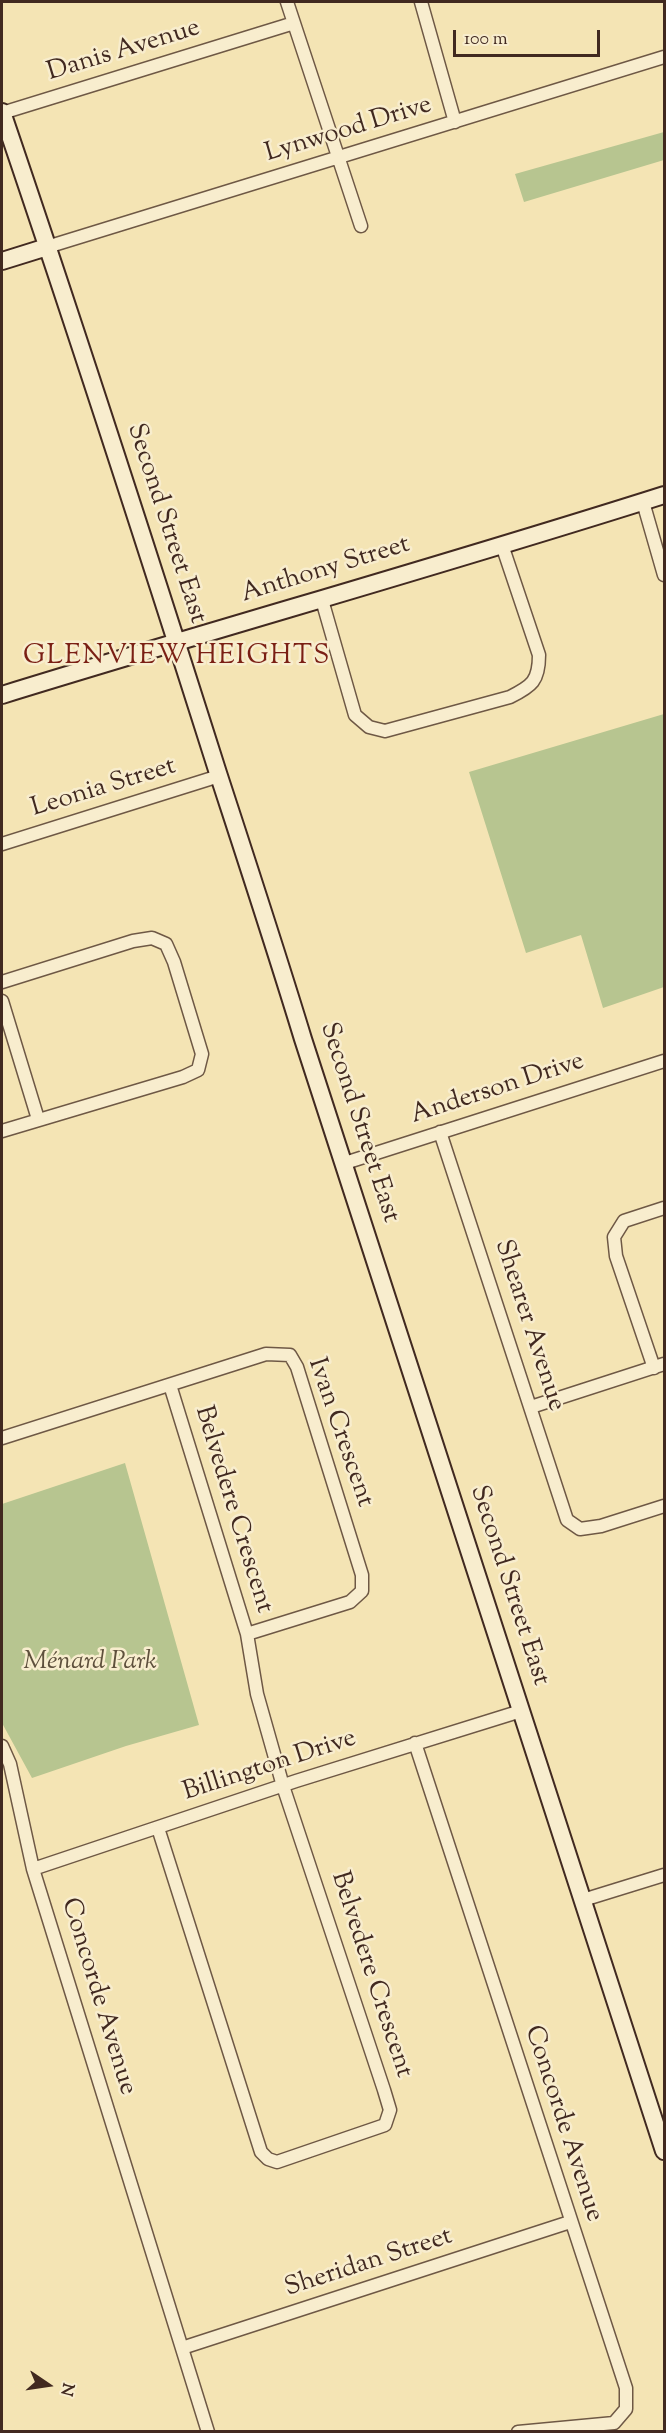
<!DOCTYPE html>
<html>
<head>
<meta charset="utf-8">
<style>
	body { margin:0 }
	#map { position:relative; width:666px; height:2433px; overflow:hidden; background:#f4e4b4; font-family:"Sorts Mill Goudy",serif }
	canvas { display:block }
	.frame { position:absolute; inset:0; border:3px solid #412920; pointer-events:none }
	.north { position:absolute; left:18px; top:2355px; width:60px; height:60px; -webkit-text-stroke:4px #f8edce; paint-order:stroke; rotate:103deg; font-size:16px; font-weight:700; line-height:24px; text-align:center; color:#412920 }
	.north::after { content:''; display:block; margin:auto; width:21px; height:27px; background:#412920; clip-path:polygon(50% 0,100% 100%,50% 72%,0 100%) }
	.scale { position:absolute; left:453px; top:30px; width:147px; height:27px; box-sizing:border-box; border:3px solid #412920; border-top:0; padding-left:8px; font-size:18px; line-height:21px; white-space:nowrap; color:#412920; -webkit-text-stroke:4px #f8edce; paint-order:stroke }
</style>
</head>
<body>
<div id="map">
<canvas width="666" height="2433"></canvas>
<div class="frame"></div>
<div class="north">N</div>
<div class="scale">100 m</div>
</div>
<script>
const ctx = document.querySelector('canvas').getContext('2d');
ctx.lineJoin = 'round';
function fillPath(path, color) { ctx.fillStyle = color; ctx.fill(path, 'evenodd'); }
function trace(path, color, width, dash) { ctx.strokeStyle = color; ctx.lineWidth = width; ctx.lineCap = dash ? 'butt' : 'round'; ctx.setLineDash(dash || []); ctx.stroke(path); }
function drawText(font, color, halo, rows, align = 'center') {
  ctx.font = font + ' "Sorts Mill Goudy",serif'; ctx.lineWidth = 5; ctx.setLineDash([]); ctx.textBaseline = 'middle'; ctx.strokeStyle = halo; ctx.fillStyle = color; for (const [text, x, y, turn = 0] of rows) {
    ctx.save(); ctx.translate(x, y); ctx.rotate((+turn || 0) * Math.PI / 180); ctx.textAlign = isNaN(turn) ? turn : align; if (halo) ctx.strokeText(text, 0, 0); ctx.fillText(text, 0, 0); ctx.restore();
  }
}
fillPath(new Path2D(`
	M664,132V160L524,202L515,174Z
	M664,714V987L603,1008L581,935L526,953L469,772Z
	M125,1463L199,1725L126,1746L32,1778L2,1723V1504Z`), '#b7c590');
const street = new Path2D(`
	M287,2L361,226
	M421,2L455,122
	M2,113L294,23
	M47,247L664,57
	M643,502L664,575
	M322,600L355,715L369,727L385,731L510,697C532,686 539,681 539,655L502,545
	M2,844L219,776
	M2,982L133,941L152,938L166,944L174,962L202,1054L198,1070L183,1077L2,1131
	M2,1001L38,1119
	M440,1132L567,1520L580,1529L601,1526L664,1506
	M345,1163L664,1061
	M654,1368L616,1256L614,1237L624,1221L664,1208
	M531,1407L664,1364
	M2,1438L266,1354L290,1355L297,1367L362,1575V1591L350,1602L247,1634
	M415,1743L626,2388V2409L614,2423L518,2432
	M2,1746L10,1764L33,1869L208,2432
	M158,1828L261,2152L268,2159L277,2162L385,2125L390,2110L384,2090L283,1786L257,1694L247,1634L170,1385
	M33,1869L296,1781L521,1711
	M583,1900L664,1875
	M182,2348L570,2222`);
const secondary = new Path2D(`
	M2,112C77,332 148,552 218,773C247,862 276,950 303,1039L664,2151
	M2,261L47,247
	M2,695C222,627 444,565 664,495`);
trace(street, '#6e5845', 15);
trace(secondary, '#412920', 20);
trace(street, '#f8edce', 12);
trace(secondary, '#f8edce', 16);
drawText('26px', '#412920', '#f8edce', [
	["Danis Avenue",124,52,-17],
	["Lynwood Drive",349,131,-17],
	["Second Street East",165,524,72],
	["Anthony Street",326,571,-17],
	["Leonia Street",104,789,-17],
	["Anderson Drive",498,1090,-18],
	["Second Street East",358,1123,72],
	["Shearer Avenue",528,1326,72],
	["Ivan Crescent",339,1433,71],
	["Belvedere Crescent",232,1510,73],
	["Second Street East",508,1586,72],
	["Billington Drive",270,1767,-18],
	["Belvedere Crescent",370,1975,72],
	["Concorde Avenue",97,1997,73],
	["Concorde Avenue",562,2124,72],
	["Sheridan Street",369,2264,-18]
]);
drawText('italic 26px', '#5e503c', '#f8edce', [
	["Ménard Park",90,1664]
]);
ctx.letterSpacing = '1.5px';
drawText('27px', '#7a1f14', '#f8edce', [
	["GLENVIEW HEIGHTS",177,658]
]);
ctx.letterSpacing = '0px';
</script>
</body>
</html>
